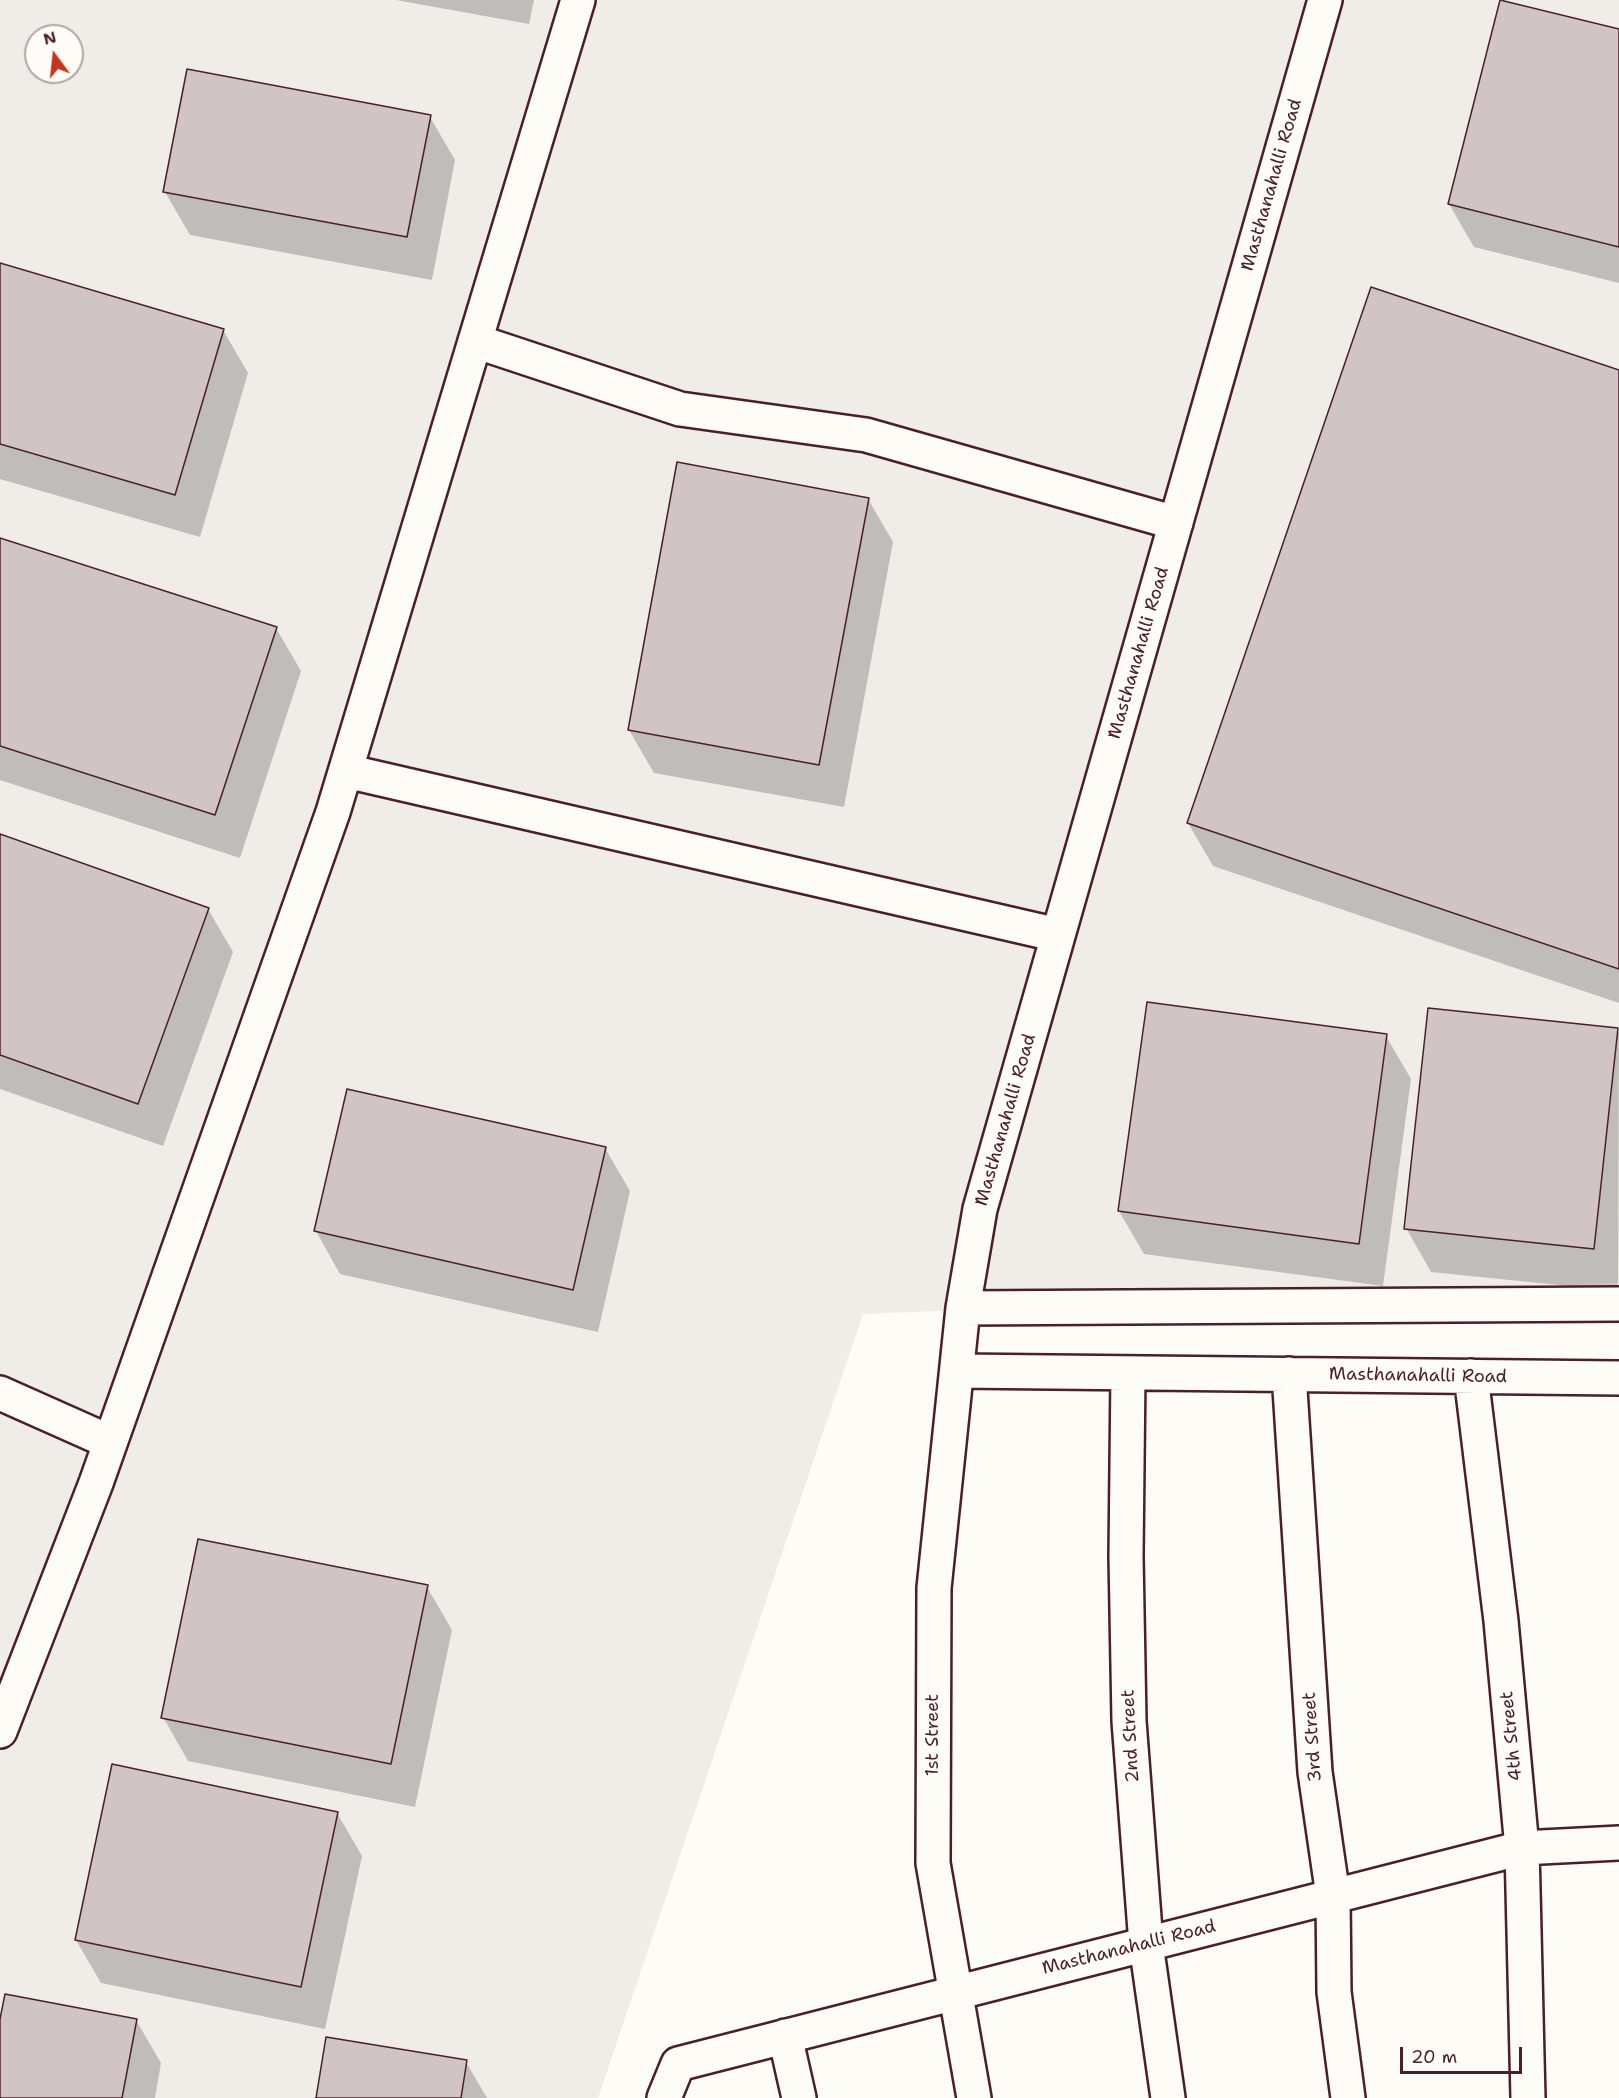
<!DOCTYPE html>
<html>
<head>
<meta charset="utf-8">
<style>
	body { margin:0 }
	#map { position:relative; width:1619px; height:2098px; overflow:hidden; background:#fdfcf7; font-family:"Shantell Sans",sans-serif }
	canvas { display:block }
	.north { position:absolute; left:24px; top:24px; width:60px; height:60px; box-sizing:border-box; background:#fdfcf7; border:2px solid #b5a4a5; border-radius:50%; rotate:345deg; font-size:16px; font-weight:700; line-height:24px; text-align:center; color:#4a1f2b }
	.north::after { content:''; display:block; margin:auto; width:21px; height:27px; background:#c8321e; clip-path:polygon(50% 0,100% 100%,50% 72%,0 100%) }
	.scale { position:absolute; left:1400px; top:2047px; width:122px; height:27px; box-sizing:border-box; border:3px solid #4a1f2b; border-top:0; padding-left:8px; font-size:18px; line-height:21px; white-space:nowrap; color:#4a1f2b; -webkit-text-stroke:4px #fdfcf7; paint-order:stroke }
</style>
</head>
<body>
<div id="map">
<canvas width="1619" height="2098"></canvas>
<div class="north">N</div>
<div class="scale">20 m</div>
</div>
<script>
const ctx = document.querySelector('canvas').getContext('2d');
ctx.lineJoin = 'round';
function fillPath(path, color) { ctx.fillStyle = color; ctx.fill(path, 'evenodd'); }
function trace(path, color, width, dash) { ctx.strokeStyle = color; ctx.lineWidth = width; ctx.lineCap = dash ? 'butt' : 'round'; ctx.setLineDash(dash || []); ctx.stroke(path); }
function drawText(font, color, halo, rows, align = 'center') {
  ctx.font = font + ' "Shantell Sans",sans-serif'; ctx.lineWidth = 4.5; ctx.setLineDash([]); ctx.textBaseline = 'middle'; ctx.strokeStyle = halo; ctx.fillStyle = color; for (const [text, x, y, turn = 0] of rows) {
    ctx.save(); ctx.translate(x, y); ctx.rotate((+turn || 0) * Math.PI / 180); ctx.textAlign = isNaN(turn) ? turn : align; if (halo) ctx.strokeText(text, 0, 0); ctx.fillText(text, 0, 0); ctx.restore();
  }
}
fillPath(new Path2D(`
	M0,0H1619V1283L863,1314L598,2098H0ZM36,36H72V72H36Z`), '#f0ece8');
fillPath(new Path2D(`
	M396,0H534L529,24Z
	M1619,30V283L1474,247L1449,204Z
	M430,117L455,160L432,280L190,235L165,192Z
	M0,265L223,330L248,373L200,537L0,479Z
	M1619,372V1003L1213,866L1188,823Z
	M868,499L893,542L844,807L654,773L629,730Z
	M0,539L276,628L301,671L240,858L0,780Z
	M0,836L208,909L233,952L163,1146L0,1089Z
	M1617,1030L1619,1033L1618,1291L1431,1272L1406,1228Z
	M1386,1036L1411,1079L1383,1286L1144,1254L1119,1211Z
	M605,1148L630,1191L598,1332L340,1274L316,1231Z
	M427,1587L452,1630L415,1807L188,1761L163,1717Z
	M337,1813L362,1856L325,2029L101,1983L76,1940Z
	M136,2020L161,2063L155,2098H0V2027Z
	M466,2062L487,2098H317Z`), '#0003');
const building = new Path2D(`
	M1500,0L1619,29V247L1448,204Z
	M187,69L431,115L407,237L163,192Z
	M0,263L224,329L175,495L0,444Z
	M1371,287L1619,370V969L1187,823Z
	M677,462L869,498L819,765L628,730Z
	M0,538L277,627L215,815L0,746Z
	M0,834L209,908L138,1104L0,1055Z
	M1147,1002L1387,1034L1359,1244L1118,1211Z
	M1428,1008L1618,1028L1594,1249L1404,1229Z
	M347,1089L606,1147L573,1290L314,1231Z
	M198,1539L428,1585L391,1764L161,1718Z
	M112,1764L338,1812L301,1987L75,1940Z
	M5,1994L137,2019L122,2098H0V2019Z
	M326,2037L467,2060L461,2098H316Z`);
fillPath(building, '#d0c5c4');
trace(building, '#4a1f2b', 1.5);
const minor = new Path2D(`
	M475,341L680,409L866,435L1176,523
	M346,771L1058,935
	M963,1308L1619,1304
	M957,1371L1619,1378
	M1128,1373L1126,1556L1129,1721L1146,1944L1168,2098
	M1289,1374L1315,1772L1333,1896L1334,1992L1348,2098
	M1471,1376L1501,1621L1522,1848L1528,2098
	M0,1393L110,1442
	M0,1731L96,1483L333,812L578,0
	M785,2036L799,2098
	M664,2098L678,2064L1522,1848L1619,1843
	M974,2098L933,1863L934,1588L963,1308L980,1209L1325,0`);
trace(minor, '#4a1f2b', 38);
trace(minor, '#fdfcf7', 33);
drawText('18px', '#4a1f2b', '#fdfcf7', [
	["Masthanahalli Road",1272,185,-74],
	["Masthanahalli Road",1139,653,-74],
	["Masthanahalli Road",1006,1120,-74],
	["Masthanahalli Road",1418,1376,1],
	["1st Street",933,1735,-90],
	["2nd Street",1131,1736,-93],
	["4th Street",1512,1736,-96],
	["3rd Street",1313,1737,-94],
	["Masthanahalli Road",1129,1948,-14]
]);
</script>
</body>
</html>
